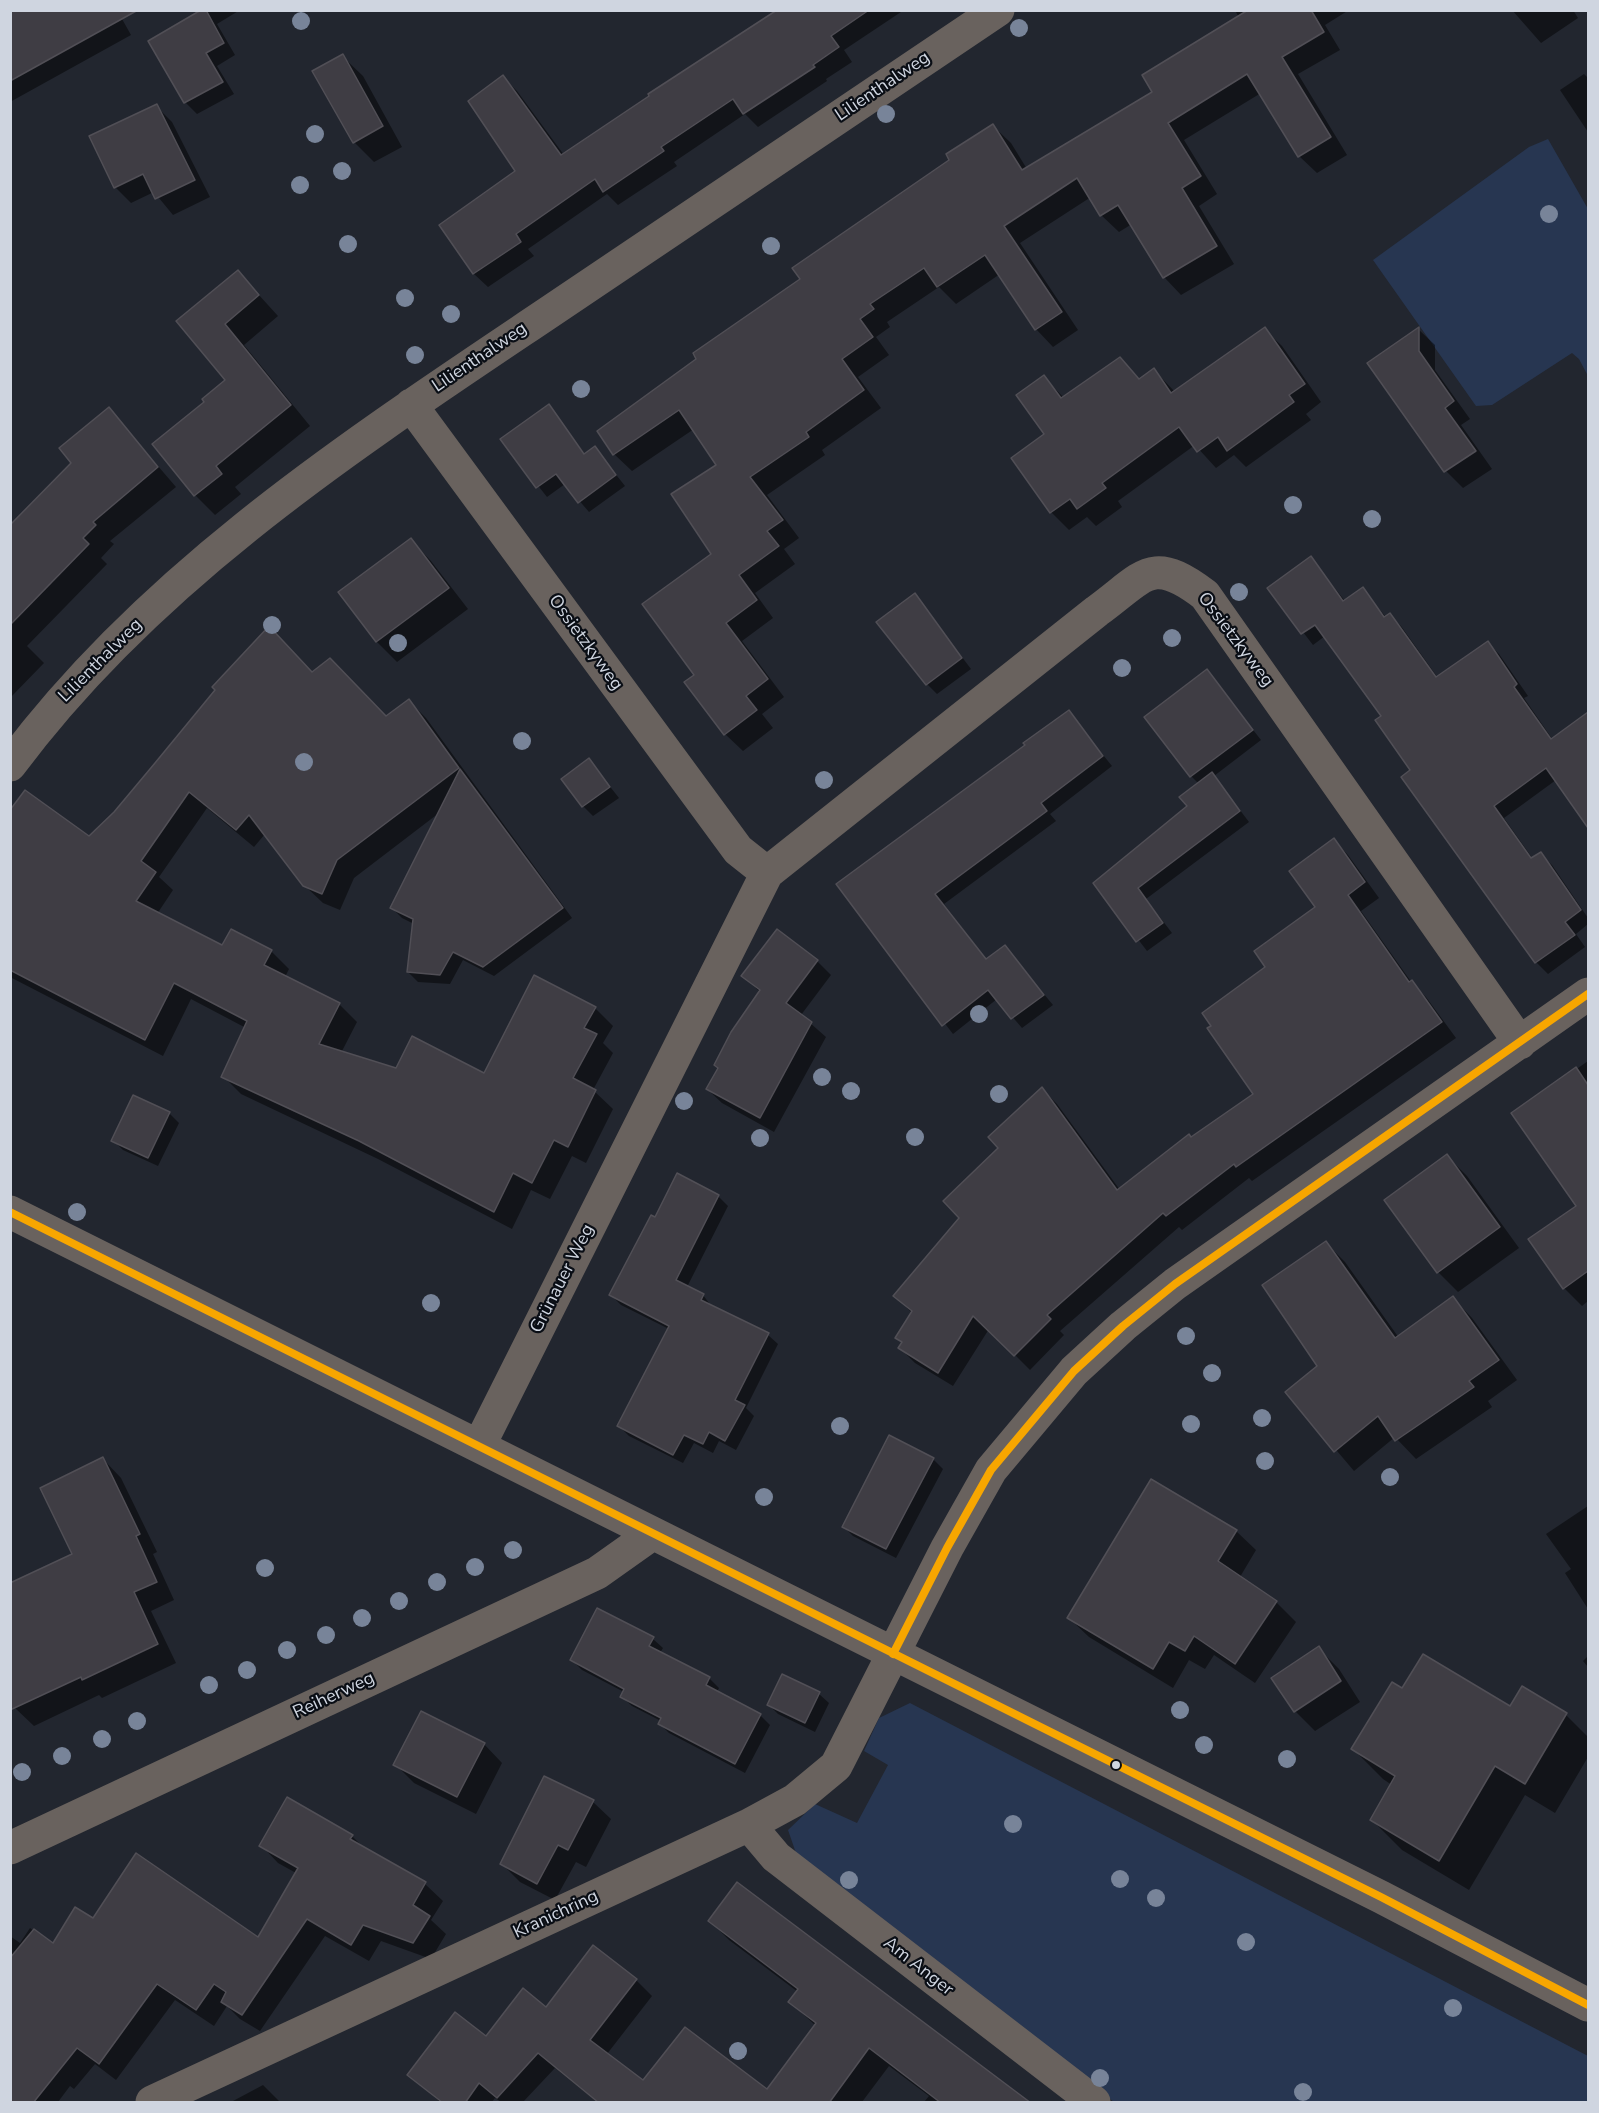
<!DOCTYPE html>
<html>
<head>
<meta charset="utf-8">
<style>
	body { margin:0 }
	#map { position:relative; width:1599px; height:2113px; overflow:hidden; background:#22262f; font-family:"Nunito Sans",sans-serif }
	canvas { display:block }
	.frame { position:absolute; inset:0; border:12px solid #cfd5e0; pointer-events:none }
</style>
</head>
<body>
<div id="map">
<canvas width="1599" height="2113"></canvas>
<div class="frame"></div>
</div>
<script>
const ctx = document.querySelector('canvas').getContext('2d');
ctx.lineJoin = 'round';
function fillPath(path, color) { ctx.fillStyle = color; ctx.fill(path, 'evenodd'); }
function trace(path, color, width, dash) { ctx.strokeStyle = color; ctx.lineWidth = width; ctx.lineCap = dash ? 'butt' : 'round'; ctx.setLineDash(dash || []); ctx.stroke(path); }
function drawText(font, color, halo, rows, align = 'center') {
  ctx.font = font + ' "Nunito Sans",sans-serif'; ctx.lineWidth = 4.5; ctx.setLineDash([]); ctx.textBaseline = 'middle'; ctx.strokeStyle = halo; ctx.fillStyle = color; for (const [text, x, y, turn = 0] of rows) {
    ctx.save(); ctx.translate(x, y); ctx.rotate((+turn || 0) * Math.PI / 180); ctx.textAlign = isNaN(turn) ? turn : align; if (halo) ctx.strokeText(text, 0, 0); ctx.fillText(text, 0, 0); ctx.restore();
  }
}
fillPath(new Path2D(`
	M1548,139L1588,209V376L1579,359L1572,353L1492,405L1476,406L1373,260L1529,147Z
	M910,1703L1588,2056V2102H1114L797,1856L788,1830L815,1804L857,1823L888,1765L864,1751L879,1718Z`), '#273651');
fillPath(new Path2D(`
	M117,10L131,35L10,102V23Z
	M203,10H240L217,24L235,55L217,66L234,94L197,114L185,102Z
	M780,10H904L844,50L852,62L826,79L827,81L758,127L745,114L674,162L677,166L618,205L607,194L528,249L534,256L488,287L474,274L441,226L517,172L503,77L517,91L564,155Z
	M1235,10H1349L1325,25L1340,50L1298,74L1347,155L1317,173L1299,156L1261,93L1184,140L1217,194L1199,206L1234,264L1181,295L1164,277L1132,224L1119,232L1101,215L1091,197L1020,243L1078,330L1053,347L1036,329L1000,274L956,304L939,287L887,322L890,327L876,337L889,355L858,377L881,408L822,450L825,455L767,495L799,538L784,549L795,564L755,593L773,618L742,641L784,697L762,714L773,728L743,751L725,734L696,675L713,555L718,466L694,429L632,471L614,454L699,359L993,126L1011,143L1027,169L1155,92L1239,18Z
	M1512,10H1573L1578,18L1541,43Z
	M342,56L363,76L402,147L374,162L354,142Z
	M1584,74L1588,78V132L1560,90Z
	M156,106L172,122L210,197L173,215L154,192L131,203L115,187Z
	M238,272L278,316L244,345L310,426L235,487L241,494L215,515L195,495L227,380L178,321Z
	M1264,329L1282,346L1321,402L1306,414L1311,420L1246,467L1234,455L1216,468L1195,445L1118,501L1122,507L1096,526L1087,517L1069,530L1051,512L1013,458L1046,434L1044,377L1064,398L1120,359L1141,380L1154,370L1175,392Z
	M1418,329L1435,345V370L1470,419L1461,425L1492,469L1463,488L1446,471L1369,363Z
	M548,406L585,454L595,448L625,486L589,512L565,484L547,497L502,440Z
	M109,409L176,487L110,541L114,544L101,558L107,564L27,646L44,663L10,698V523L13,525L73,464Z
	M411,540L431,561L468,609L397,662L377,642L340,593Z
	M1311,558L1345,601L1362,589L1386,617L1390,615L1401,626L1438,678L1488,643L1499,654L1528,696L1524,698L1553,740L1588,714V824L1556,780L1504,818L1533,859L1540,854L1552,865L1588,918V924L1576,934L1585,947L1548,974L1536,962L1403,777L1412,771L1383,716L1325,636L1313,645L1269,588Z
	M915,595L971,669L937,694L927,684Z
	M1207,671L1261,740L1214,776L1249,822L1146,899L1172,933L1147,951L1095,883L1189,807L1199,784L1191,776Z
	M312,673L386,717L408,700L426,718L572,918L494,976L463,960L450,984L418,982L408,972L414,924L402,918L392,908L439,813L354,878L340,910L323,903L304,885L265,834L254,847L207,808L159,877L173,890L157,914L223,947L271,951L289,969L285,977L339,1004L357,1022L341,1053L396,1070L485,1075L595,1008L613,1026L603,1043L613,1053L593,1090L613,1109L586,1163L572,1156L550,1199L531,1190L512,1229L378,1159L241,1094L223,1076L246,1028L191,999L163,1056L10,977V813L89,838Z
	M1068,712L1112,766L1050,814L1056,821L944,904L987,960L1005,947L1053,1005L1022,1028L997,999L953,1034L838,885L1027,746Z
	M589,760L619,798L593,816L583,806Z
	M1334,840L1348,855L1379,898L1361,911L1412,983L1426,997L1456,1038L1252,1181L1249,1178L1182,1230L1179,1227L1060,1331L1064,1335L1030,1370L989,1329L953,1386L915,1363L900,1348L903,1344L897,1338L912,1313L895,1296L961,1218L1000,1149L1042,1089L1057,1104L1120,1190L1255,1094L1267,967L1317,907Z
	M817,961L831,975L801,1015L826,1037L774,1132L722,1103L707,1089L760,992L743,976Z
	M1588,1061V1301L1582,1306L1564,1288L1578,1206L1513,1114Z
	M169,1113L179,1123L158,1166L123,1150L113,1140Z
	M1447,1156L1467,1176L1519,1248L1458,1292L1438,1272Z
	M718,1196L728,1206L687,1287L703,1295L712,1307L768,1335L778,1344L746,1408L754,1416L736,1450L719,1441L713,1453L694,1443L683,1463L629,1436L619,1426L669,1329L621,1305L611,1295L655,1219Z
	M1326,1243L1345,1262L1399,1338L1453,1298L1472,1318L1517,1380L1488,1401L1492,1407L1416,1459L1395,1437L1354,1471L1287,1392L1319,1366Z
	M103,1459L121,1478L157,1552L153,1554L174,1600L151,1611L176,1663L102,1698L99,1695L34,1726L15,1708L10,1697L74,1554Z
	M933,1459L943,1469L896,1558L853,1536L843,1526Z
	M1588,1506V1609L1565,1573L1571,1569L1546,1534Z
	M1236,1531L1256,1550L1240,1577L1276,1602L1296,1622L1255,1683L1214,1655L1205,1669L1189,1660L1173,1688L1089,1637L1069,1618Z
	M653,1639L663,1648L660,1653L709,1678L719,1688L717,1692L760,1715L770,1725L745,1773L669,1733L660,1724L661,1721L632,1706L622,1697L624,1692L582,1670L572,1660Z
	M1318,1648L1339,1669L1360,1702L1315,1731L1295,1711Z
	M1588,1656V1667L1583,1661Z
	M783,1676L819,1694L829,1703L815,1732L778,1714L768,1704Z
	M1523,1689L1566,1715L1588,1737V1757L1555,1813L1525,1795L1469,1890L1402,1850L1372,1820L1392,1785L1383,1779L1353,1749L1403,1690L1511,1709Z
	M484,1744L502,1763L476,1814L414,1783L395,1764Z
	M593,1802L611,1819L586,1867L576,1862L555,1900L520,1882L502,1864Z
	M352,1836L367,1851L425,1884L443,1901L431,1920L446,1934L431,1959L381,1941L369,1961L325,1936L260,2031L240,2019L227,2006L214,2026L175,2000L116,2080L95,2064L74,2089L70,2086L58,2102H10V1936L20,1943L30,1928L53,1945L93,1920L258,1939L296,1873L278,1863L261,1845Z
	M710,1921L1027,2102H924L929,2096L889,2066L862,2102H710L685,2029L769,2090L816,2026L790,2002L798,1992L729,1940Z
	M593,1947L636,1980L652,1996L607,2054L608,2102H597L555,2068L523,2102H501L495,2098L492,2102H440L409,2075L547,2009Z
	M263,2085L280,2102H234L233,2101Z`), '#0007');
const building = new Path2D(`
	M10,10H138L10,81Z
	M201,10H206L224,43L206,53L223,82L184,103L148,41Z
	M777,10H869L831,36L839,47L813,65L815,67L743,114L733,99L661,147L664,151L603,192L595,179L516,234L521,242L473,274L439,225L515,171L468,101L503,75L561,155L649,96L648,94Z
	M1248,10H1311L1324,32L1282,57L1331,137L1298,157L1247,74L1168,123L1201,176L1182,188L1217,246L1163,278L1118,205L1100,216L1077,178L1004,226L1062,312L1035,330L985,255L937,287L924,268L870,304L874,309L860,319L873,337L842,359L864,390L806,432L809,437L750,477L783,520L767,531L779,546L739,575L757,600L726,623L768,679L746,696L757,710L724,735L684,682L694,675L642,604L711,554L671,494L716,465L679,410L613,455L597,431L696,359L693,353L800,279L792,268L949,160L946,154L993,124L1022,170L1152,92L1142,75Z
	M343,54L383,126L353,143L312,71Z
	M157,104L195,180L155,199L143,174L114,188L89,136Z
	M238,270L259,295L225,324L291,405L216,466L222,474L194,496L152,444L204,402L202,399L225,380L176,321Z
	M1265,327L1305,384L1289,395L1294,402L1227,451L1218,437L1197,452L1179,427L1102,483L1106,488L1077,509L1070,499L1050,513L1011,458L1044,434L1016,395L1044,375L1061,398L1120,357L1139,379L1154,368L1171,393Z
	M1419,327V351L1454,401L1445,408L1476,451L1444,472L1367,363Z
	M549,404L584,454L595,446L616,475L578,503L556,474L536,488L500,439Z
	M109,407L158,467L93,522L96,525L83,538L89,544L10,625V525L71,463L59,448Z
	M411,538L449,588L376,642L338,592Z
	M1311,556L1343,601L1363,587L1384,617L1390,613L1436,677L1488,641L1517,684L1514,687L1551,739L1588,712V828L1546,768L1494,806L1531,858L1541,852L1581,910L1565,922L1575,935L1535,963L1401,777L1410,770L1375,720L1381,716L1315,625L1301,634L1267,588Z
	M915,593L962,658L926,685L876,622Z
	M269,626L312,672L330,658L386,716L409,699L459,768L337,860L322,894L303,886L249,815L236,830L189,792L141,861L156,872L136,901L222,945L231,929L272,950L264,965L340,1003L319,1044L396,1068L412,1036L484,1073L534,975L596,1007L584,1028L597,1034L573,1078L596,1090L568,1147L554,1140L532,1183L513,1173L494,1212L359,1141L221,1077L247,1021L174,983L145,1040L10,970V810L25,790L89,836L114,812L155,763L215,690L212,687Z
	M1207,669L1253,730L1190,777L1144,717Z
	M1069,710L1103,756L1041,803L1047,811L935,894L986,959L1005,945L1044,995L1011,1019L988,990L942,1026L836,884L1025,745L1023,743Z
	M589,758L610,787L582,807L561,779Z
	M460,769L563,908L483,967L453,952L440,975L407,972L413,919L390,908Z
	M1212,772L1240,811L1138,888L1163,923L1136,942L1093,883L1187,806L1179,797Z
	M1334,838L1365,882L1348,895L1409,982L1412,980L1442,1022L1236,1167L1234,1164L1166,1216L1163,1213L1047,1315L1051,1319L1014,1356L973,1316L938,1373L898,1348L902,1342L895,1338L912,1311L893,1296L959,1218L943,1201L998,1148L988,1137L1042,1087L1117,1190L1189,1134L1191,1137L1253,1094L1207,1028L1211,1026L1202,1013L1265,967L1254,951L1315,907L1289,871Z
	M777,929L818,960L786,1003L812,1022L760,1118L706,1089L718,1068L714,1065L731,1032L760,990L741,976Z
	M1576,1067L1588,1085V1271L1563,1289L1528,1239L1576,1206L1511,1113Z
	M133,1095L170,1112L148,1158L111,1141Z
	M1447,1154L1500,1227L1437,1273L1384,1200Z
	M677,1173L719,1195L676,1280L704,1294L701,1300L769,1333L735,1400L745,1405L725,1441L709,1432L703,1444L684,1435L673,1455L617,1426L669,1326L609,1295L651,1215L655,1217Z
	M1326,1241L1395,1338L1453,1296L1499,1360L1469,1381L1474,1387L1395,1441L1378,1416L1334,1452L1285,1392L1317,1366L1262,1285Z
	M889,1435L934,1458L886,1549L842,1527Z
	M103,1457L140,1534L136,1536L157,1582L134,1592L158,1644L82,1680L81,1677L10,1710V1583L72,1554L40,1488Z
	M1151,1479L1237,1530L1218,1561L1277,1601L1235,1664L1194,1636L1185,1651L1169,1642L1153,1669L1067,1618Z
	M597,1608L654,1637L649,1646L710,1677L706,1685L761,1714L735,1764L658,1724L661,1718L620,1697L624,1689L570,1660Z
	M1319,1646L1341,1681L1294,1712L1271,1678Z
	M1423,1654L1510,1706L1522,1686L1567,1713L1525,1784L1495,1766L1439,1861L1370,1820L1395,1776L1351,1749L1392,1682L1402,1688Z
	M782,1674L820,1692L805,1723L767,1705Z
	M421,1711L485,1743L457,1797L393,1765Z
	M544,1776L594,1800L568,1850L558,1845L537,1884L500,1864Z
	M287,1797L353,1835L350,1839L426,1882L413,1905L430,1916L413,1943L363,1925L351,1945L307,1919L242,2015L221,2002L226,1992L214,1984L196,2010L157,1984L99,2064L77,2048L33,2103H10V1958L34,1929L53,1943L75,1907L93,1918L136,1853L258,1937L298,1868L259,1846Z
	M737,1882L1031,2103H941L869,2048L829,2103H599L538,2053L497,2098L479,2083L465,2103H443L407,2075L455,2012L486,2036L523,1988L546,2007L593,1945L637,1979L590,2040L643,2080L685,2027L767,2089L816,2023L788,2002L798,1989L708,1921Z`);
fillPath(building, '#3f3d44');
trace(building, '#514f56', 1.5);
trace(new Path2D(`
	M411,405L738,850L767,873
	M10,765C150,576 353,444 545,315C696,213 847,112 998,10
	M10,1212L1381,1897L1588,2005
	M480,1444L767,873L1097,611C1145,576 1151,554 1205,595L1520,1043
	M749,1825L776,1857L1094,2102
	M10,1848L597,1573L652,1534
	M152,2102L749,1825L795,1800L836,1766L947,1548L991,1470L1074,1371L1123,1326L1175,1284L1588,994`), '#69625e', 33);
trace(new Path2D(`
	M10,1212L1381,1897L1588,2005
	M893,1654L947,1548L991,1470L1074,1371L1123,1326L1175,1284L1588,994`), '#f7a600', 8);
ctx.fillStyle = '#788499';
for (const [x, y] of [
	[301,21],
	[1019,28],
	[886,114],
	[315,134],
	[342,171],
	[300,185],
	[1549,214],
	[348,244],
	[771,246],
	[405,298],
	[451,314],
	[415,355],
	[581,389],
	[1293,505],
	[1372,519],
	[1239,592],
	[272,625],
	[1172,638],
	[398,643],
	[1122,668],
	[522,741],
	[304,762],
	[824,780],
	[979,1014],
	[822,1077],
	[851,1091],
	[999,1094],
	[684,1101],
	[915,1137],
	[760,1138],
	[77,1212],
	[431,1303],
	[1186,1336],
	[1212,1373],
	[1262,1418],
	[1191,1424],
	[840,1426],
	[1265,1461],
	[1390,1477],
	[764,1497],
	[513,1550],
	[475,1567],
	[265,1568],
	[437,1582],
	[399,1601],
	[362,1618],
	[326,1635],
	[287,1650],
	[247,1670],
	[209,1685],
	[1180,1710],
	[137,1721],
	[102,1739],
	[1204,1745],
	[62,1756],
	[1287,1759],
	[22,1772],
	[1013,1824],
	[1120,1879],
	[849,1880],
	[1156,1898],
	[1246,1942],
	[1453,2008],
	[738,2051],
	[1100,2078],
	[1303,2092]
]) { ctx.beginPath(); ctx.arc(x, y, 9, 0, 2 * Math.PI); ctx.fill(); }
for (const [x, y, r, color] of [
	[1116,1765,5,"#cfd5e0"]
]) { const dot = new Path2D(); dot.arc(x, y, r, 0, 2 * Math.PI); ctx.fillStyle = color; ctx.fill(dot); trace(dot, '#0a0e15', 2); }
drawText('18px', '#cfd5e0', '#0a0e15', [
	["Lilienthalweg",883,87,-34],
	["Lilienthalweg",480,358,-34],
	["Ossietzkyweg",1235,640,53],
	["Ossietzkyweg",585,643,54],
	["Lilienthalweg",101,661,-45],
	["Grünauer Weg",563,1279,-63],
	["Reiherweg",334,1696,-25],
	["Kranichring",556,1915,-25],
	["Am Anger",918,1967,38]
]);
</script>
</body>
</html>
